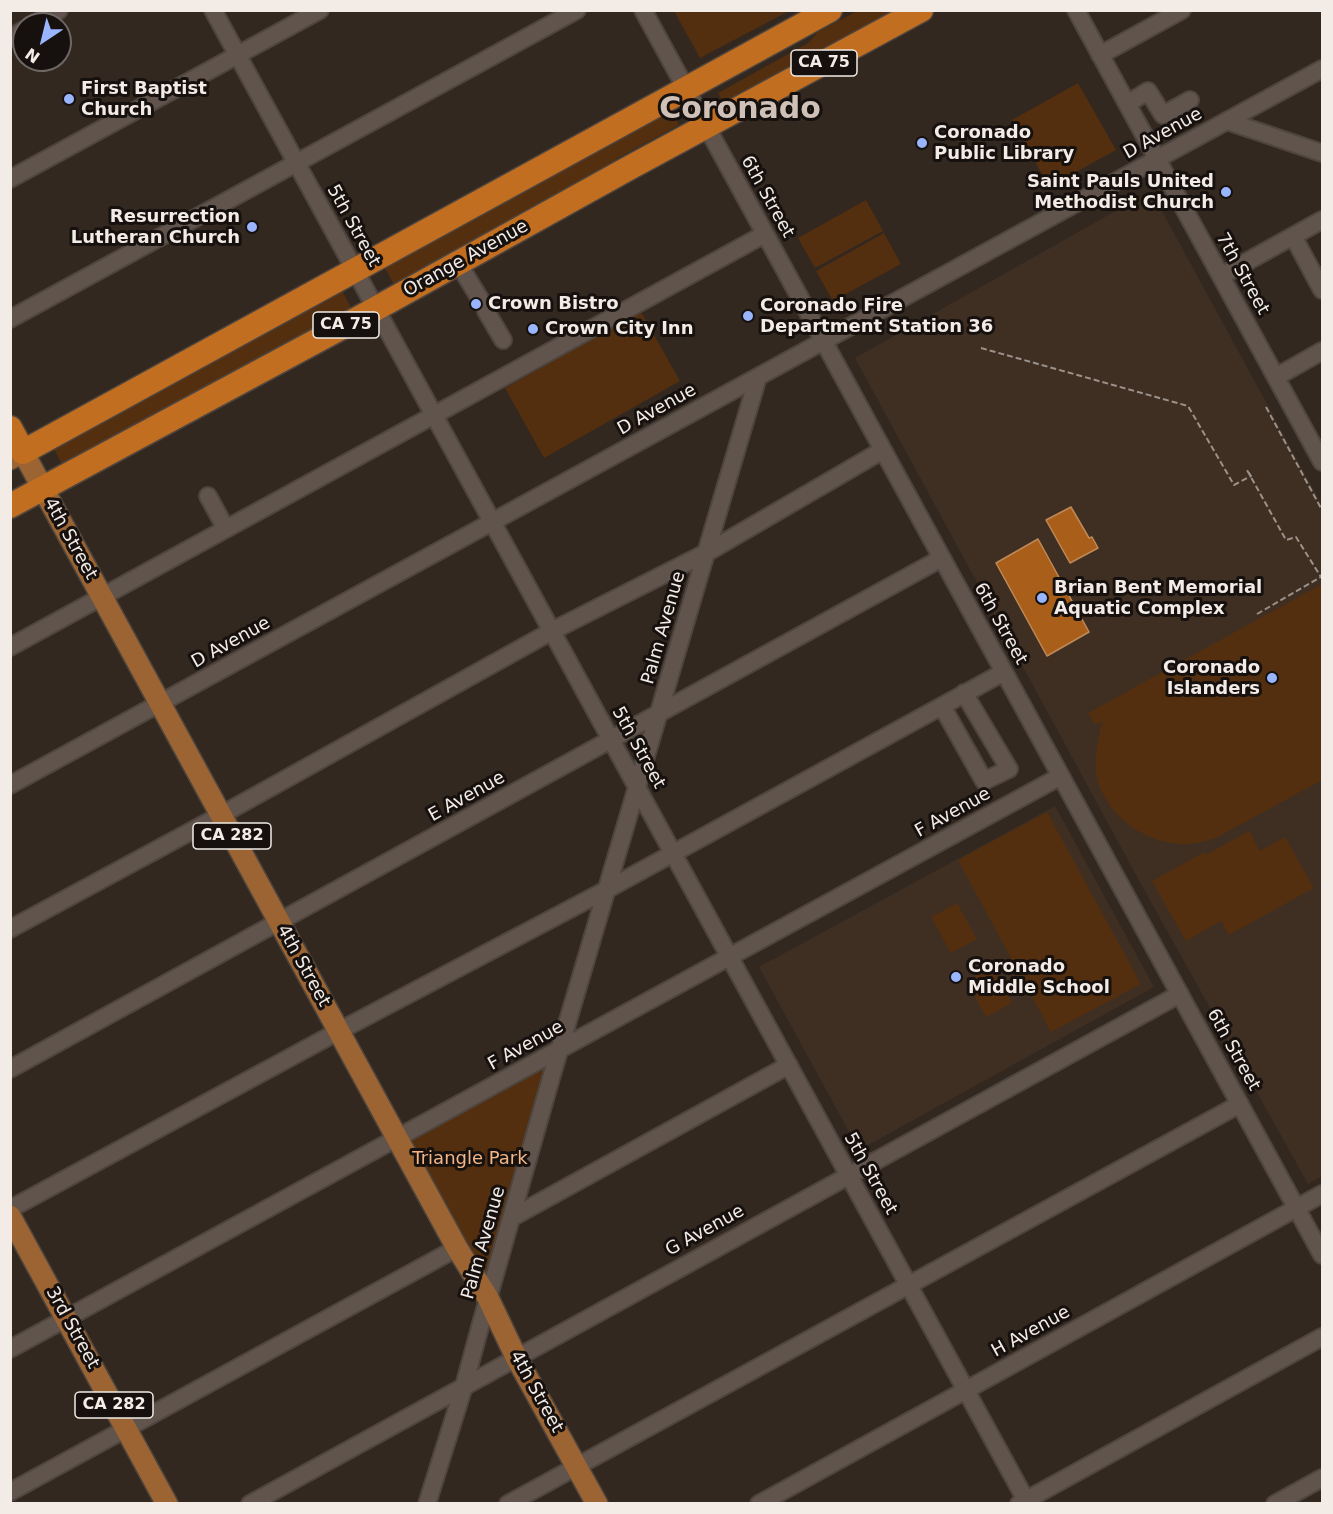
<!DOCTYPE html>
<html>
<head>
<meta charset="utf-8">
<style>
	body { margin:0 }
	#map { position:relative; width:1333px; height:1514px; overflow:hidden; background:#322820; font-family:"DejaVu Sans",sans-serif }
	canvas { display:block }
	.frame { position:absolute; inset:0; border:12px solid #f2ebe6; pointer-events:none }
	.north { position:absolute; left:12px; top:12px; width:60px; height:60px; box-sizing:border-box; background:#16110e; border:2px solid #6e6864; border-radius:50%; rotate:215deg; font-size:16px; font-weight:700; line-height:24px; text-align:center; color:#f2ebe6 }
	.north::after { content:''; display:block; margin:auto; width:21px; height:27px; background:#99b5fd; clip-path:polygon(50% 0,100% 100%,50% 72%,0 100%) }
</style>
</head>
<body>
<div id="map">
<canvas width="1333" height="1514"></canvas>
<div class="frame"></div>
<div class="north">N</div>
</div>
<script>
const ctx = document.querySelector('canvas').getContext('2d');
ctx.lineJoin = 'round';
function fillPath(path, color) { ctx.fillStyle = color; ctx.fill(path, 'evenodd'); }
function trace(path, color, width, dash) { ctx.strokeStyle = color; ctx.lineWidth = width; ctx.lineCap = dash ? 'butt' : 'round'; ctx.setLineDash(dash || []); ctx.stroke(path); }
function drawText(font, color, halo, rows, align = 'center') {
  ctx.font = font + ' "DejaVu Sans",sans-serif'; ctx.lineWidth = 6; ctx.setLineDash([]); ctx.textBaseline = 'middle'; ctx.strokeStyle = halo; ctx.fillStyle = color; for (const [text, x, y, turn = 0] of rows) {
    ctx.save(); ctx.translate(x, y); ctx.rotate((+turn || 0) * Math.PI / 180); ctx.textAlign = isNaN(turn) ? turn : align; if (halo) ctx.strokeText(text, 0, 0); ctx.fillText(text, 0, 0); ctx.restore();
  }
}
fillPath(new Path2D(`
	M1151,191L1322,505V1176L1308,1184L1141,884L855,358Z
	M1055,806L1154,987L859,1150L759,967Z`), '#3f2f23');
fillPath(new Path2D(`
	M674,11H789L700,58Z
	M857,11H904L726,107L718,93L808,43L818,32Z
	M1078,83L1116,150L1049,187L1012,120Z
	M672,111L679,125L616,159L601,174L395,287L385,268Z
	M866,200L883,231L815,268L798,238Z
	M884,233L901,264L833,301L816,271Z
	M342,290L352,310L63,466L54,449Z
	M641,312L680,381L544,458L505,388Z
	M1322,584V780L1216,838C1206,841 1196,844 1185,844C1147,844 1112,820 1099,785C1092,767 1097,739 1103,721L1095,725L1088,713Z
	M1047,812L1141,984L1051,1032L958,860Z
	M1249,831L1260,851L1285,837L1314,888L1229,935L1221,921L1186,941L1152,881L1204,852L1206,855Z
	M957,903L977,939L951,953L931,917Z
	M992,967L1012,1003L986,1017L966,981Z
	M557,1051L485,1296L400,1139Z`), '#532e0f');
const water = new Path2D(`
	M1071,507L1089,538L1092,537L1098,548L1070,563L1046,520Z
	M1038,539L1089,632L1047,656L996,563Z`);
fillPath(water, '#a95f1a');
trace(water, '#bf8957', 1.5);
const minor = new Path2D(`
	M213,10L1028,1504
	M643,10L1322,1255
	M1076,10L1322,462
	M35,24L59,10
	M10,38L24,30
	M1100,55L1182,10
	M1127,104L1148,91L1163,115L1190,100
	M1227,121L1322,153
	M10,179L320,10
	M1293,236L1322,290
	M458,263L480,299
	M1221,276L1322,220
	M486,311L503,340
	M10,319L577,10
	M1276,377L1322,351
	M208,496L226,529
	M10,647L765,234
	M942,706L984,781L1009,769L964,693
	M10,785L1322,69
	M10,929L221,815L552,631L706,553L883,450
	M10,1069L942,558
	M10,1209L339,1031L608,889L1004,672
	M511,1218L789,1065
	M10,1349L1061,776
	M10,1492L457,1248
	M250,1504L1180,994
	M427,1504L464,1386L480,1327L551,1078L758,377
	M508,1504L1240,1104
	M759,1504L1322,1194
	M1019,1504L1322,1337
	M1275,1504L1322,1478`);
const major = new Path2D(`
	M10,459L23,452L457,1248L488,1298L516,1357L597,1504
	M10,1216L167,1504`);
const highway = new Path2D(`
	M10,428L23,452L830,10
	M10,506L359,318L629,168L921,10`);
trace(minor, '#4e453e', 20);
trace(major, '#4e453e', 24);
trace(highway, '#4e453e', 27);
trace(new Path2D(`
	M981,348L1188,406L1234,485L1251,476L1247,470L1286,540L1296,537L1321,577L1322,576
	M1266,407L1322,510
	M1257,614L1321,577`), '#9a918b', 2, [6, 3]);
trace(minor, '#60544c', 16);
trace(major, '#9b6432', 21);
trace(highway, '#c26e20', 24);
for (const [x, y, r, color] of [
	[69,99,6,"#99b5fd"],
	[922,143,6,"#99b5fd"],
	[1226,192,6,"#99b5fd"],
	[252,227,6,"#99b5fd"],
	[476,304,6,"#99b5fd"],
	[748,316,6,"#99b5fd"],
	[533,329,6,"#99b5fd"],
	[1042,598,6,"#99b5fd"],
	[1272,678,6,"#99b5fd"],
	[956,977,6,"#99b5fd"]
]) { const dot = new Path2D(); dot.arc(x, y, r, 0, 2 * Math.PI); ctx.fillStyle = color; ctx.fill(dot); trace(dot, '#16110e', 2); }
for (const [x, y, w] of [
	[824,63,66],
	[346,325,66],
	[232,836,78],
	[114,1405,78]
]) { const box = new Path2D(); box.roundRect(x - w / 2, y - 13, w, 26, 4.5); ctx.fillStyle = '#16110e'; ctx.fill(box); trace(box, '#f2ebe6', 1.5); }
drawText('bold 16px', '#f2ebe6', null, [
	["CA 75",824,63],
	["CA 75",346,325],
	["CA 282",232,836],
	["CA 282",114,1405]
]);
drawText('bold 18px', '#f2ebe6', '#16110e', [
	["First Baptist",81,89],
	["Church",81,110],
	["Coronado",934,133],
	["Public Library",934,154],
	["Saint Pauls United",1214,182,"right"],
	["Methodist Church",1214,203,"right"],
	["Resurrection",240,217,"right"],
	["Lutheran Church",240,238,"right"],
	["Crown Bistro",488,304],
	["Coronado Fire",760,306],
	["Department Station 36",760,327],
	["Crown City Inn",545,329],
	["Brian Bent Memorial",1054,588],
	["Aquatic Complex",1054,609],
	["Coronado",1260,668,"right"],
	["Islanders",1260,689,"right"],
	["Coronado",968,967],
	["Middle School",968,988]
], 'left');
drawText('18px', '#f2ebe6', '#16110e', [
	["D Avenue",1163,134,-29],
	["6th Street",767,197,61],
	["5th Street",353,226,61],
	["Orange Avenue",466,259,-29],
	["7th Street",1242,274,61],
	["D Avenue",657,410,-29],
	["4th Street",70,539,61],
	["6th Street",1000,624,61],
	["Palm Avenue",664,628,-74],
	["D Avenue",231,643,-29],
	["5th Street",638,748,61],
	["E Avenue",467,797,-29],
	["F Avenue",953,813,-29],
	["4th Street",303,966,61],
	["F Avenue",526,1046,-29],
	["6th Street",1233,1050,61],
	["5th Street",870,1174,61],
	["G Avenue",705,1231,-29],
	["Palm Avenue",484,1243,-74],
	["3rd Street",72,1328,61],
	["H Avenue",1031,1332,-29],
	["4th Street",536,1392,61]
]);
drawText('18px', '#f3b689', '#16110e', [
	["Triangle Park",470,1159]
]);
drawText('bold 30px', '#cfc1b7', '#16110e', [
	["Coronado",740,110]
]);
</script>
</body>
</html>
